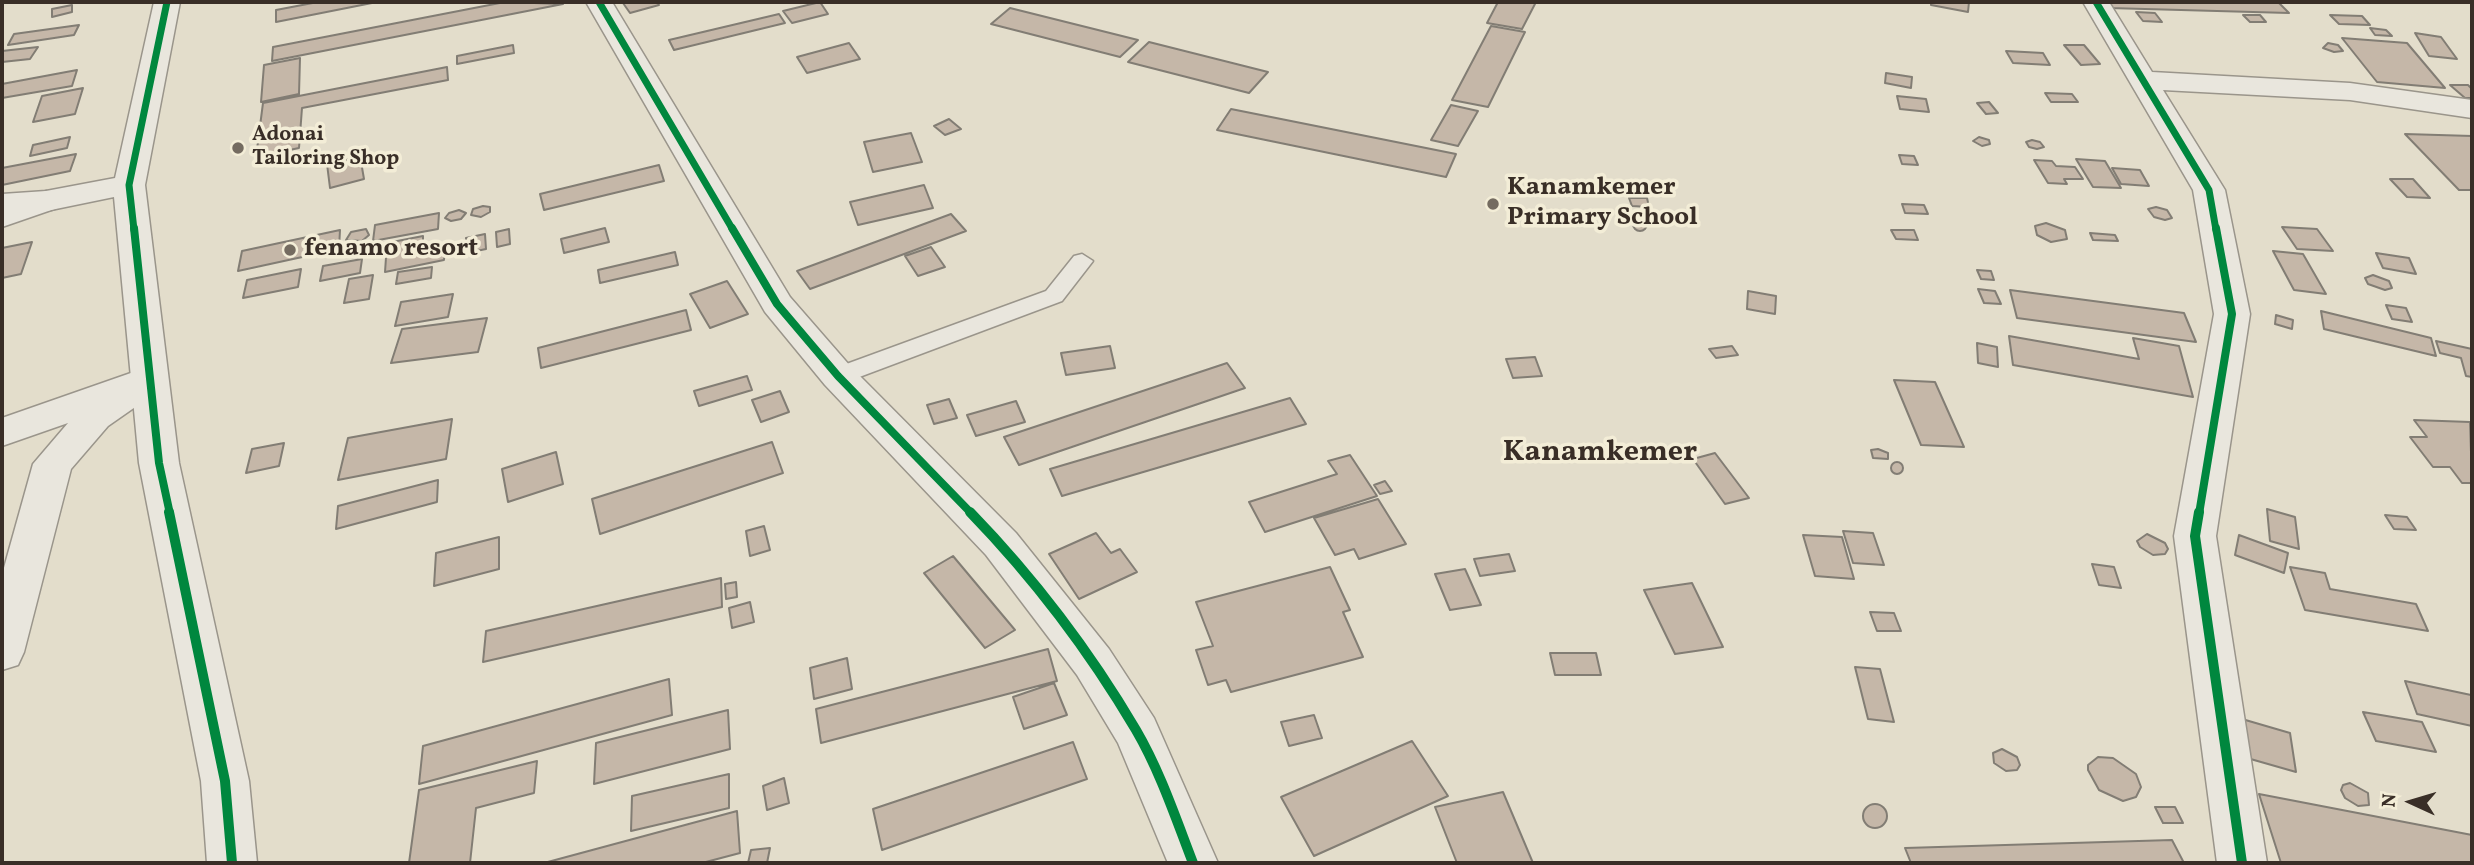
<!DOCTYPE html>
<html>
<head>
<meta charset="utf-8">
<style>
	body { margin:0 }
	#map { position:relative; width:2474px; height:865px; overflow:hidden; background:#e3ddcb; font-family:Vollkorn,serif }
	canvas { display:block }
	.frame { position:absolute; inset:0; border:4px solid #392e27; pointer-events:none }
	.north { position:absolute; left:2376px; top:767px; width:70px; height:70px; -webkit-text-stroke:5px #f3edd7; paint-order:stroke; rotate:274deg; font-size:19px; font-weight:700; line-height:28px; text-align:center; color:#392e27 }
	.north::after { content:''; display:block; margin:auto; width:24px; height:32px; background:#392e27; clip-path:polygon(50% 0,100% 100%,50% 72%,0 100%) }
</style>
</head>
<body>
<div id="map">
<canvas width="2474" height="865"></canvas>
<div class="frame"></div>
<div class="north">N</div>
</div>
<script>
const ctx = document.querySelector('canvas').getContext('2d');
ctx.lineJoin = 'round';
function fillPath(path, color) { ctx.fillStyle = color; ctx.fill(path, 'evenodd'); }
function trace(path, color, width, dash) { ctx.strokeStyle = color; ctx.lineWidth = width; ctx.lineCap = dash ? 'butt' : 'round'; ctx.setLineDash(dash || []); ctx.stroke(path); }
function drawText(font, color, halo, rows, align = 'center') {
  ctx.font = font + ' Vollkorn,serif'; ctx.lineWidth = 7; ctx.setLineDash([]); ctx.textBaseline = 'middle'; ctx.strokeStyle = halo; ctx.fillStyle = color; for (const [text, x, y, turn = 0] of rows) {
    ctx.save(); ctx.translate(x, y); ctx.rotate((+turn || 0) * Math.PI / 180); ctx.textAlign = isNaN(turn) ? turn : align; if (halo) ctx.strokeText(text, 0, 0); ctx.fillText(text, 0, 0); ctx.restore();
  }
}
const building = new Path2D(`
	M318,2H377L276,22V10Z
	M505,2L563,4L272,61L273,47Z
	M657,2L659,5L630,13L623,3Z
	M820,2L828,14L792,23L783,11Z
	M1498,2H1536L1522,29L1487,23Z
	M1931,2H1969L1968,12L1931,5Z
	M2104,2H2278L2289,13L2109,8Z
	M72,5V12L52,17V9Z
	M1010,8L1138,40L1120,57L991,24Z
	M2136,12L2155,13L2162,22L2143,21Z
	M779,14L785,23L674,50L669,40Z
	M2243,15H2260L2266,22H2250Z
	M2330,15L2362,16L2370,25L2339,24Z
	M79,25L74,35L8,45L14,34Z
	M1491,26L1525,32L1488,107L1452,100Z
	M2370,28L2386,30L2392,36L2375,35Z
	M2415,33L2441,37L2457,59L2429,56Z
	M2342,38L2407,43L2445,88L2377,82Z
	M1149,42L1268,72L1249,93L1128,62Z
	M849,43L860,59L807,73L797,57Z
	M2328,43L2338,45L2343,51L2334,52L2323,48Z
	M513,45L514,53L457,64V56Z
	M2064,45H2084L2100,64L2081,65Z
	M38,47L30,59L2,62V51Z
	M2006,51L2043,53L2050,65L2013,63Z
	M300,58L299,94L261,102L264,65Z
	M447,67L448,80L302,108L299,148L256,157L263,103Z
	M77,70L72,86L2,98V84Z
	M1886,73L1912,77L1911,88L1885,83Z
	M2450,85H2468L2472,89V98H2465Z
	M83,88L75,114L33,122L42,96Z
	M2045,93L2072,94L2078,102H2051Z
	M1897,96L1926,99L1929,112L1900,109Z
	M1989,102L1998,113L1986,114L1977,103Z
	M1451,105L1478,111L1458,146L1431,140Z
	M1231,109L1456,154L1446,177L1217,130Z
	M949,119L961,129L945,135L934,126Z
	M911,133L922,162L873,172L864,142Z
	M2405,134L2472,136V190H2459Z
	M70,137L67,148L30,156L33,145Z
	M1979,137L1989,140L1990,144L1982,146L1973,141Z
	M2032,140L2040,142L2044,147L2037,149L2029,147L2026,142Z
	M76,154L70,171L2,185V168Z
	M1899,155L1914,156L1918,165L1902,164Z
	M360,156L364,179L330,188L327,164Z
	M2076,159L2105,161L2121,188L2093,187Z
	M2034,160L2052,161L2056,166L2075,167L2083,179H2064L2067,184L2048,183Z
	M659,165L664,181L544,210L540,194Z
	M2112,168L2140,170L2149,186L2121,184Z
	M2390,179H2413L2430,198L2407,197Z
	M924,185L933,208L858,225L850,202Z
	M1629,198H1647L1649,207L1632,206Z
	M1902,204L1924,205L1928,214L1905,213Z
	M483,206L490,207V212L481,217L471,215L473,209Z
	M2156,207L2167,210L2172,218L2165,220L2154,217L2148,209Z
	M459,210L466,213L461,219L451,221L445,218L449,213Z
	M439,213L438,229L373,241L375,225Z
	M951,214L966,231L810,289L797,271Z
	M1633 224a7 7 0 1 1 14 0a7 7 0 1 1-14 0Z
	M2046,223L2065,230L2067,239L2051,242L2037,235L2035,226Z
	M2282,227L2317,229L2333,251L2297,249Z
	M605,228L609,242L564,253L561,239Z
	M366,229L369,235L362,241L346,240L351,232Z
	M509,229L510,244L497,247L496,232Z
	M340,230L339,249L238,271L242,251Z
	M1891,230H1914L1918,240L1896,239Z
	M2090,233L2115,235L2118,241L2093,240Z
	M485,234L486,249L467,253L466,238Z
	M423,236V250L445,245L444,260L385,272L387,243Z
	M32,242L21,274L2,278V248Z
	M931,247L945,267L918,276L905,256Z
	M2273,251L2303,254L2326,294L2294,290Z
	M675,252L678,265L600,283L598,270Z
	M2376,253L2409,258L2416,274L2383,268Z
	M362,259L360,273L320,281L323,266Z
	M432,267L431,278L396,284L398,272Z
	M301,269L298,287L243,298L247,280Z
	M1977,270L1991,271L1994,280L1981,279Z
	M373,275L369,299L344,303L349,279Z
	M2373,275L2389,281L2392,288L2385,290L2368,284L2365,278Z
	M727,281L748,314L710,328L690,294Z
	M1978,289L1995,291L2001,304L1984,303Z
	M2010,290L2184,313L2196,342L2017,318Z
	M1748,291L1776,296L1775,314L1747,309Z
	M453,294L448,317L395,326L401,302Z
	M2386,305L2406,308L2412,322L2392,319Z
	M686,310L691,330L541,368L538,348Z
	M2321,311L2431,338L2436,356L2324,329Z
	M2276,315L2293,320L2292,329L2275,324Z
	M487,318L478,352L391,363L402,329Z
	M2009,336L2139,359L2133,338L2179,346L2193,397L2013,365Z
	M2436,341L2472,349V377L2466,376L2461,358L2440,353Z
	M1977,343L1997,347L1998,367L1978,363Z
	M1110,346L1115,368L1066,375L1061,353Z
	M1732,346L1738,355L1716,358L1709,349Z
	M1535,357L1542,376L1513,378L1506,359Z
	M1227,363L1245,388L1019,465L1004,437Z
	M747,376L752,390L699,406L694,391Z
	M1894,380L1935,382L1964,447L1921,445Z
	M780,391L789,412L761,422L752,400Z
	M1290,398L1306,424L1062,496L1050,469Z
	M949,399L957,418L934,424L927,405Z
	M1016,401L1025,422L976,436L967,415Z
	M452,419L446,459L338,480L348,438Z
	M2414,420L2470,422L2472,483H2462L2450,467H2433L2410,437H2427Z
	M772,442L783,473L600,534L592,499Z
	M284,443L279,466L246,473L252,449Z
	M1878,449L1888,453V459L1873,458L1871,450Z
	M556,452L563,484L508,502L502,469Z
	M1715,453L1749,498L1725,504L1693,459Z
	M1350,455L1377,496L1265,532L1249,502L1337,474L1328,461Z
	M1891 468a6 6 0 1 1 12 0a6 6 0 1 1-12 0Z
	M438,480L437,502L336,529L338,506Z
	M1385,481L1392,491L1380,494L1374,485Z
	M1378,499L1406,544L1359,559L1354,549L1335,555L1314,518Z
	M2267,509L2295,517L2299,549L2270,541Z
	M2385,515L2407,517L2416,530L2394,529Z
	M764,526L770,550L750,556L746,531Z
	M1843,531L1873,533L1884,565L1853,563Z
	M1096,533L1111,553L1120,549L1137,572L1079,599L1049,554Z
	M2147,534L2165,543L2168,549L2165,554L2153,555L2140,547L2137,541Z
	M1803,535L1842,537L1854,579L1815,576Z
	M2239,535L2288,553L2284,573L2235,555Z
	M499,537V569L434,586L436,553Z
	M1509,554L1515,571L1480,576L1474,559Z
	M953,556L1015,630L985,648L924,573Z
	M2092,564L2114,567L2121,588L2099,585Z
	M1330,567L1350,610L1343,612L1363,657L1231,692L1226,680L1208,685L1196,650L1213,646L1196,602Z
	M2290,567L2325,573L2330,589L2416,604L2428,631L2305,610Z
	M1465,569L1481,605L1450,610L1435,574Z
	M721,578L722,607L483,662L486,631Z
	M736,582L737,597L726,599L725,584Z
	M1692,583L1723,647L1675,654L1644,590Z
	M750,602L754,622L732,628L729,608Z
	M1870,612L1894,613L1901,631H1877Z
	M1048,649L1057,681L821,743L816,709Z
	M1550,653H1596L1601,675H1555Z
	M847,658L852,689L814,699L810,668Z
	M1855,667L1880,669L1894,722L1868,719Z
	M669,679L672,715L419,784L423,746Z
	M2405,681L2471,695L2472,726L2417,714Z
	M1054,683L1067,715L1024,729L1013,697Z
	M728,710L730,749L594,784L596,743Z
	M2363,712L2422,722L2436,752L2376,741Z
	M1314,715L1322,738L1289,746L1281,722Z
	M2242,719L2290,733L2296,772L2247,758Z
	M1412,741L1448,796L1314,856L1281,797Z
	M1073,742L1087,779L882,850L873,809Z
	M2002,749L2017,757L2020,765L2017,770L2006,771L1994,763L1993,753Z
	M2098,757L2113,758L2136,774L2141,787L2136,797L2123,801L2099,790L2088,770V765Z
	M537,761L534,793L476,808L470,863H409L419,790Z
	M729,774V808L631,831L632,796Z
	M784,778L789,803L767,810L763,786Z
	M2350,783L2368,793L2369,805L2358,806L2345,798L2341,790L2343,785Z
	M1503,792L1533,863H1457L1435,807Z
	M2259,794L2472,835V863H2281Z
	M1863 816a12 12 0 1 1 24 0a12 12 0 1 1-24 0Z
	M2155,807H2175L2183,823H2163Z
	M737,811L740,853L702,863H544Z
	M2172,840L2184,863H1911L1905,848Z
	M770,848L767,863H748L751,850Z`);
fillPath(building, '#c5b7a8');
trace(building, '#827d74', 2);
const service = new Path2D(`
	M1082,254L1093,261L1062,301L846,382H830L826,376L830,370L1046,291L1074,256Z`);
const minor = new Path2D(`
	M586,2H612L790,297L851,367L1016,533L1109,649L1154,718L1218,863H1168L1118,743L1077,675L986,555L825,385L765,312Z
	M2083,2H2109L2152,72L2350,83L2472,100V118L2350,100L2163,90L2225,190L2250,314L2216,536L2267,863H2217L2174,536L2214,314L2193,190Z
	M46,191L57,194L62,201L57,208L2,227V206Z
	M148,367L161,371L167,380L161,389L108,426L71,469L24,652L18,665L2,670V575L33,464L68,423L2,446V418Z`);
const tertiary = new Path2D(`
	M154,2H180L145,185L179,463L249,781L257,863H207L201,781L139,463L114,197L46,211L2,214V194L46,191L115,178Z`);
trace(service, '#9a958b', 3);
trace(minor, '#9a958b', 3);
trace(tertiary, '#9a958b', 3);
fillPath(service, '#e9e6dd');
fillPath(minor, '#e9e6dd');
fillPath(tertiary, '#e9e6dd');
trace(new Path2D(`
	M599,2L733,230
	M2096,2L2209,190L2216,230
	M134,230L129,185L167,2`), '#00873e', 7);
trace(new Path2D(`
	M134,228L159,463L170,514
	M732,228L777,304L838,376L972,514
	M2199,514L2232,314L2216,228`), '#00873e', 8);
trace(new Path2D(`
	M169,512L225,781L232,863
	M970,512C1033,577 1090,652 1136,730C1160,771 1176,819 1193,863
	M2199,512L2195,536L2242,863`), '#00873e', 10);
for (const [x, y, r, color] of [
	[238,148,7,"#746b60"],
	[1493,204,7,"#746b60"],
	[290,250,7,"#746b60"]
]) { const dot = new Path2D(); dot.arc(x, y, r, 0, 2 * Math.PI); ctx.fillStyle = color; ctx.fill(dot); trace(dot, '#f3edd7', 2.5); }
drawText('bold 21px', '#392e27', '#f3edd7', [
	["Adonai",252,136],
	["Tailoring Shop",252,160]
], 'left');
drawText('bold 26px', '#392e27', '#f3edd7', [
	["Kanamkemer",1507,189],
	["Primary School",1507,219],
	["fenamo resort",304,250]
], 'left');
drawText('bold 30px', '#392e27', '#f3edd7', [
	["Kanamkemer",1600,454]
]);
</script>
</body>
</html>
